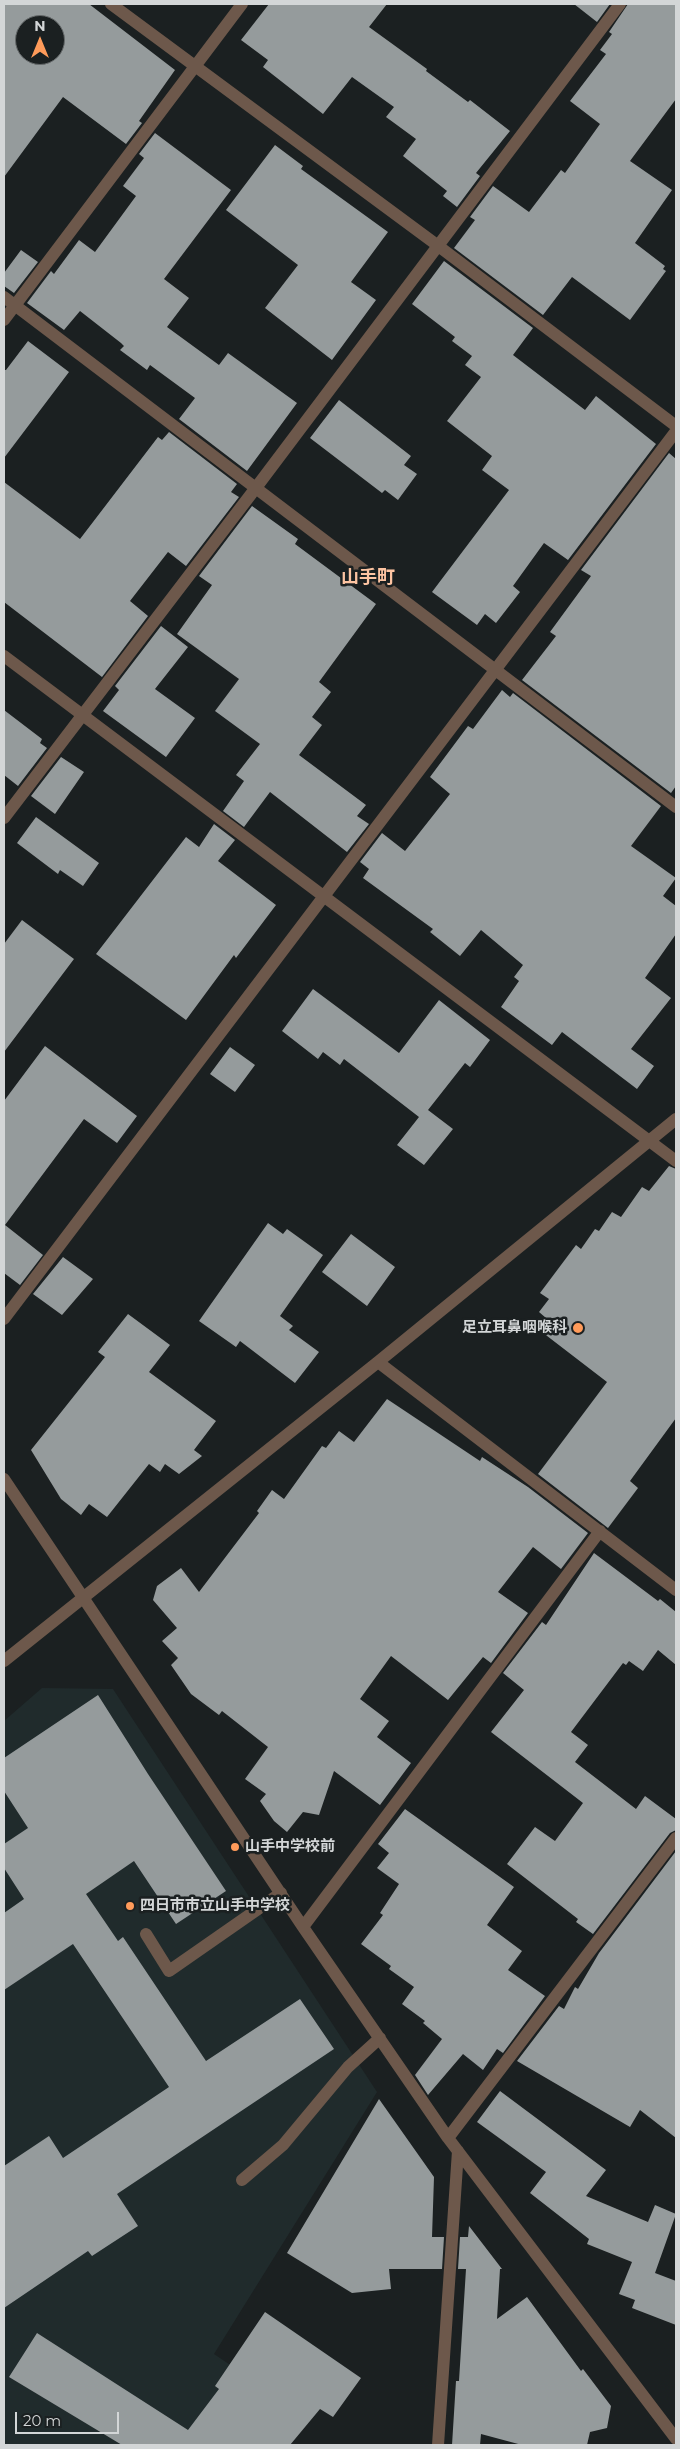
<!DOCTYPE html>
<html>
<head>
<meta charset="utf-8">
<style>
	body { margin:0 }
	#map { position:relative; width:680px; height:2449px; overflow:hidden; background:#1b2021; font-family:Montserrat,sans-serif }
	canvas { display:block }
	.frame { position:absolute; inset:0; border:5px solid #d3d6d7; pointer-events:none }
	.north { position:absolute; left:15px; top:15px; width:50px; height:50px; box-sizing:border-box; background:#1b2021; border:1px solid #65696a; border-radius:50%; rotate:0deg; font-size:14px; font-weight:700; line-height:20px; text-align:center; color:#d3d6d7 }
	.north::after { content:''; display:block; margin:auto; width:18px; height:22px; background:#ff9b5a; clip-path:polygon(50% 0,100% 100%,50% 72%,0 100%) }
	.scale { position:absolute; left:15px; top:2412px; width:104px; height:22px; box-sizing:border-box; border:2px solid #d3d6d7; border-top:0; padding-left:6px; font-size:15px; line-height:18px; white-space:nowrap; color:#d3d6d7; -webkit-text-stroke:4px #1b2021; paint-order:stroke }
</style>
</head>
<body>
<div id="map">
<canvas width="680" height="2449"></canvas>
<div class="frame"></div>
<div class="north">N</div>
<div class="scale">20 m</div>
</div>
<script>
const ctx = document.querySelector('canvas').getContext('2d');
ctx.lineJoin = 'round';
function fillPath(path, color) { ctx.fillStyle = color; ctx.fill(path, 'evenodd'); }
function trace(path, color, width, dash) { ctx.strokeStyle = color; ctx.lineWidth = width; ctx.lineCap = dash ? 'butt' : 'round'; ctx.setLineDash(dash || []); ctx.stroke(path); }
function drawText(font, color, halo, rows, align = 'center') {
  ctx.font = font + ' Montserrat,"Noto Sans JP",sans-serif'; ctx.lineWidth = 5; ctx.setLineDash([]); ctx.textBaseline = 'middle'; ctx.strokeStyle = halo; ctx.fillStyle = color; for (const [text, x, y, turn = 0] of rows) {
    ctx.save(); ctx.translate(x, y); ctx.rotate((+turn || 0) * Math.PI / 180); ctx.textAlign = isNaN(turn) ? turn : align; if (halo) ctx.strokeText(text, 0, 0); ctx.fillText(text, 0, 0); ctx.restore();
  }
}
fillPath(new Path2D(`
	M42,1688L113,1689L377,2092L214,2354L260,2385L206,2445H4V1721Z`), '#202b2c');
fillPath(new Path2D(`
	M4,4H89L175,70L139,121L142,123L126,144L63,97L4,177ZM25,25H55V55H25Z
	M269,4H387L369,27L427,69L426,71L468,102L470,100L510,131L476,173L480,176L457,207L443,196L447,191L403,156L416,139L386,117L394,107L352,77L323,114L263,67L268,60L241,40Z
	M574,4H610L597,22Z
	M628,4H676V99L630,161L672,190L635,243L665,266L663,269L666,271L630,320L572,277L543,315L454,248L475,220L470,217L493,186L529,212L561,170L565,173L600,124L570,101L606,54L600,50L612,34L609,32Z
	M155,133L231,190L164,279L189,298L167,327L219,365L228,353L297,403L247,471L179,419L195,398L150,365L147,370L120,350L124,346L121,343L80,311L64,330L27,303L51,271L54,274L79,240L95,252L136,196L123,186L144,158L139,154Z
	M275,145L303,166L301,169L388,232L351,282L376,300L332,360L265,308L298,265L226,210Z
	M21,250L38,262L14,293L4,286V273Z
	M444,261L533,328L513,355L585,410L596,396L656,444L568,560L544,543L513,586L520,592L496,623L485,614L477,625L432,592L509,490L482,470L492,456L447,421L481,377L465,365L472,356L452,341L455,337L412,304Z
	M28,341L69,372L4,458V370H6Z
	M339,400L411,456L404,465L417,474L398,500L385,490L382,493L310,438Z
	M169,432L237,484L231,492L239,497L186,566L168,552L130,601L148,616L102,677L4,602V482L80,539L158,437L162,440Z
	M669,453L676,459V786L671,793L522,680L556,636L550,632L591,576L581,570Z
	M252,506L298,539L295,544L376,604L319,682L331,692L312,717L322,725L299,755L366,805L357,816L369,824L347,852L270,792L244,827L223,811L244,781L236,775L260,744L215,711L239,679L177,634L212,585L199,576Z
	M161,626L188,647L155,689L195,718L166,757L103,711L119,690L115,686Z
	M502,690L510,697L513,693L661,806L631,846L676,878L663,896L676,906V934L645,978L671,998L631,1049L654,1066L637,1089L562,1032L552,1045L501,1007L519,981L514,977L523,965L481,930L460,956L430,932L433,929L363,878L369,869L360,862L382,833L405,851L450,794L430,777L468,726L473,729Z
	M4,710L42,739L40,743L47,748L18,786L4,775Z
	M61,757L84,772L55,814L31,796Z
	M36,817L99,863L83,886L60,870L58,874L17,843Z
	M214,824L235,840L218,861L276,905L236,958L234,955L186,1020L96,954L186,837L199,847Z
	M22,920L74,959L4,1052V944Z
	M313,989L399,1053L439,1000L490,1040L470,1067L465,1063L428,1110L453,1129L424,1165L397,1145L419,1117L344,1059L340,1065L323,1052L318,1059L282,1031Z
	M45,1046L137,1116L117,1143L84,1119L5,1225L43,1255L20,1285L4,1273V1101Z
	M230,1047L255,1065L235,1092L210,1074Z
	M669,1166L676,1169V1418L630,1481L638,1488L608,1528L538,1474L607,1382L538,1329L546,1318L539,1312L549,1299L540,1293L576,1245L581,1249L595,1229L599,1231L612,1212L621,1217L642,1187L649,1191Z
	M268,1223L283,1234L287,1229L323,1255L280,1316L293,1326L289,1330L319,1352L295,1383L240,1341L236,1347L199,1321Z
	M351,1234L395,1267L367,1306L322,1272Z
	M63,1257L93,1279L62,1315L33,1294Z
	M128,1314L170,1345L149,1372L216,1421L194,1450L202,1456L179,1474L165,1464L160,1472L149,1464L107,1517L89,1504L81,1515L61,1499L31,1450L105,1357L98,1352Z
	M387,1399L480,1461L482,1457L528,1487L588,1533L561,1569L533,1547L498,1592L528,1613L491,1663L483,1657L448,1700L391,1656L360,1699L389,1721L377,1737L411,1763L380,1805L334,1771L319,1815L303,1812L287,1832L274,1821L260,1801L266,1794L245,1779L268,1747L222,1711L219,1715L191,1694L171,1665L178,1658L162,1641L177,1628L153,1600L157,1586L181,1568L199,1592L259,1513L257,1511L272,1490L284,1499L322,1446L326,1448L339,1431L354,1442Z
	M594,1553L658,1601L660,1599L676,1612V1665L658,1650L643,1671L629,1661L626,1665L623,1663L571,1732L588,1745L575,1762L636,1809L645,1796L676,1819V1830L670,1833L593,1934L576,1922L578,1919L507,1864L535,1827L555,1841L583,1803L491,1732L524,1690L503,1673L542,1622L546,1625Z
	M98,1695L148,1774L226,1891L176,1924L134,1861L86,1894L118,1941L123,1937L206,2061L300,1999L334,2049L117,2194L138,2226L92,2256L88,2251L4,2308V2166L49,2136L63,2158L169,2087L73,1944L4,1990V1913L24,1899L4,1868V1844L28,1828L4,1791V1758Z
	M405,1809L514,1887L487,1925L522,1951L508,1970L545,1996L503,2053L497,2049L483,2070L463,2054L428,2095L415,2075L442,2039L423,2023L425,2021L402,2004L414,1987L389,1969L391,1966L361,1944L383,1915L380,1913L399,1884L377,1868L389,1853L378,1844Z
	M676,1851V2138L640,2110L630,2127L517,2061L559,2006L564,2009L575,1987L578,1989L599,1953Z
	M500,2091L606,2170L586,2196L648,2222L655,2205L676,2214L655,2273L676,2281V2325L632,2308L635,2300L619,2294L632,2262L587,2244L589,2239L530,2193L546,2172L477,2122Z
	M379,2099L434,2177L432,2237H444L442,2269H389L391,2289L352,2293L287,2253Z
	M469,2226L502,2269H500L497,2319L527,2297L581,2371L583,2369L611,2406L607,2428L590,2432L587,2445H522L481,2434L480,2445H452L456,2381H459L466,2269H458L460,2237H468Z
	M265,2312L361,2378L333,2417L320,2409L290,2445H122L9,2377L37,2333L188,2430L219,2389L215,2386Z`), '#959b9c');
trace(new Path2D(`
	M111,4L437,245L676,426
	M4,297L676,807
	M4,320L242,4
	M4,656L676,1161
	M4,818L255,489L620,4
	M4,1319L676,431
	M378,1362L676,1590
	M4,1479L303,1927L448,2138L676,2439
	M4,1661L378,1362L676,1119
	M303,1927L600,1531
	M146,1934L169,1971L281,1893
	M448,2138L676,1838
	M242,2180L283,2145L348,2067L380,2038
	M438,2445L458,2151`), '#6d584b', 12);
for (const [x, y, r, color] of [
	[578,1328,6,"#ff9b5a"],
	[235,1847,5,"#ff9b5a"],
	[130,1906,5,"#ff9b5a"]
]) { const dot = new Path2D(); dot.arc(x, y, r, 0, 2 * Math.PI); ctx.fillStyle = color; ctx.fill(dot); trace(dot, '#1b2021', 2); }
drawText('bold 15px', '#d3d6d7', '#1b2021', [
	["足立耳鼻咽喉科",567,1328,"right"],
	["山手中学校前",245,1847],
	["四日市市立山手中学校",140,1906]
], 'left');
drawText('bold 18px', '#fdc4a2', '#1b2021', [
	["山手町",368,578]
]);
</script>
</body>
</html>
